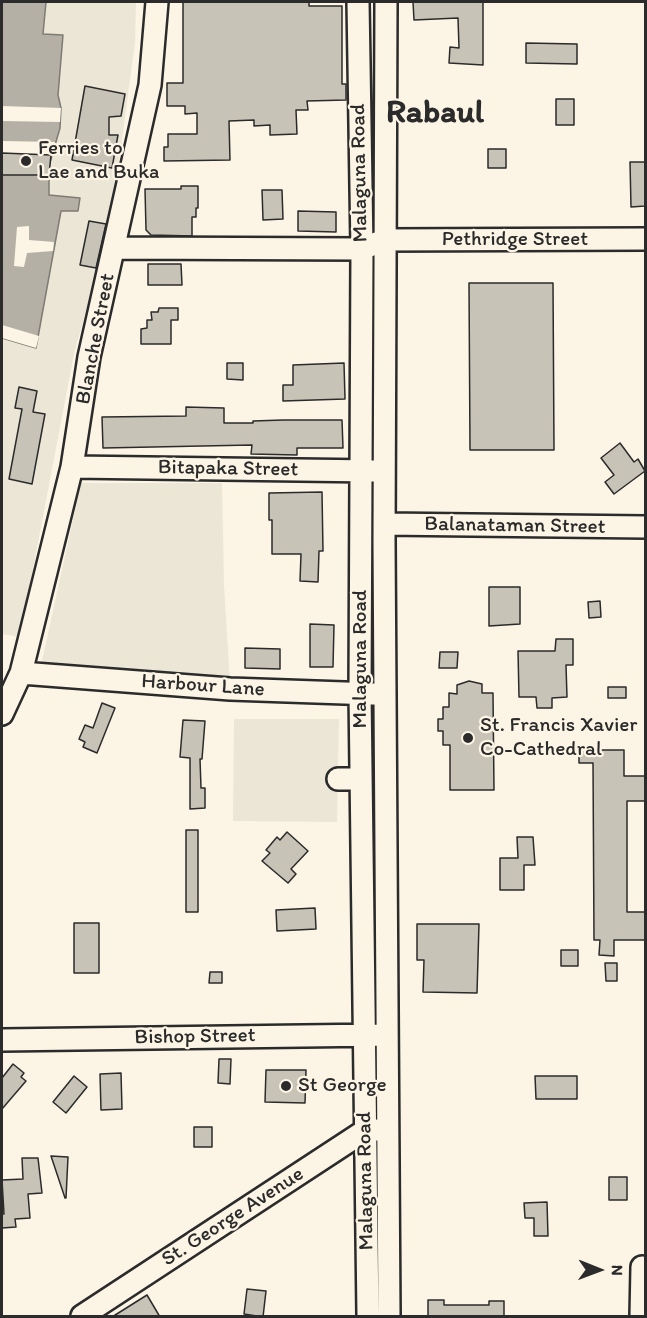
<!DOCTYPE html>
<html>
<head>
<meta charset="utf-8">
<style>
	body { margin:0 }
	#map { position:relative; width:647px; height:1318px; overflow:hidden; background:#fcf5e5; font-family:Itim,sans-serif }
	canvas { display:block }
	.frame { position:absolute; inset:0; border:3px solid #2b2b2b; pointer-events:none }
	.north { position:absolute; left:569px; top:1240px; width:60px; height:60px; -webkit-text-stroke:4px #fcf5e5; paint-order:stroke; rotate:91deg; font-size:16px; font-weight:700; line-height:24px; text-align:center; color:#2b2b2b }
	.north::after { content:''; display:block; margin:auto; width:21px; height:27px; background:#2b2b2b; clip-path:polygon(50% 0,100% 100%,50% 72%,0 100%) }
</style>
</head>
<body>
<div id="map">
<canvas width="647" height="1318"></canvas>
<div class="frame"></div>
<div class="north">N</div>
</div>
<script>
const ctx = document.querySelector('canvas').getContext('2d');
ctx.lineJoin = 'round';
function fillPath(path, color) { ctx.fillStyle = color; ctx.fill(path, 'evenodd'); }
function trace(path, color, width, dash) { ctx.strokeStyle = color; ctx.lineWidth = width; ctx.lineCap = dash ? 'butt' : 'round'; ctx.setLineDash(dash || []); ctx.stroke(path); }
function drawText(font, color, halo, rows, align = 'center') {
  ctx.font = font + ' Itim,sans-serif'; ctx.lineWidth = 4.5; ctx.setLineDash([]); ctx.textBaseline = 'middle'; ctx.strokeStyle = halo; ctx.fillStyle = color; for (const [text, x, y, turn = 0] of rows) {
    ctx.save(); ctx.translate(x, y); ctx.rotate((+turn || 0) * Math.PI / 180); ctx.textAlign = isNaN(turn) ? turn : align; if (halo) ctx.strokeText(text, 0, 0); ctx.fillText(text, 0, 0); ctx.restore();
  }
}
fillPath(new Path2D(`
	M46,2H136L135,43L112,214L74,354L20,637L2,634V338L36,347L61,210L80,198L49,195V166L60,128L61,108L58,95L63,36L43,34Z
	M81,483H222L224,586L230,681L40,670Z
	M234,719H339L337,822L233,821Z`), '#ece6d7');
const water = new Path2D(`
	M2,2H46L43,34L63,35L58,95L61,108L60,128L49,166V195L80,198L78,211H61L36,348L2,338Z`);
fillPath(water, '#b4b0a5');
trace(water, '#7d7b74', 1.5);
fillPath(new Path2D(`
	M2,106L61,108L60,122L2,121Z
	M2,141L55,142L51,155L2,153Z
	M29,226V240L54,242L53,251L27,253L24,267L14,266L17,227Z
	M2,325L39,336L36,348L2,338Z`), '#fcf5e5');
const building = new Path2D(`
	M183,2H309V6H342V84H346V100L307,101L308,110H296L297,134L270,135V125L254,126V120L229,121L230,160L164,161V147H168V134H197V113L185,114V106H167V83H183Z
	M413,2H483V65L449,63L450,47L459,48L458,18L414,20Z
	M526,43L577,44V64L526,63Z
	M85,86L125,94L121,116L109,117V135H118L112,168L72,160Z
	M556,99H574V125H556Z
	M488,149H506V168H488Z
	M2,153L51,155L49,175H2Z
	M630,162H645V206L631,207Z
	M181,186H198V208H196V217H192V236L151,235L146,230L145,189H181Z
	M262,190H282L283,219L263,220Z
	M298,211L336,212V232L298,231Z
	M89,221L106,224L96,268L80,265Z
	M148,264H181L182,285H148Z
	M469,283H553L554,450H470Z
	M159,308H178V320H171V344H141V329L147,328V320H152L151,312H158Z
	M227,363H243V380L227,379Z
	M344,363L345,399L283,401V385H293V365Z
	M19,387L37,391L33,412L45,414L32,484L9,479L22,409L15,408Z
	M186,407L224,408V423H253V421L283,420H342L343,448H297V455L251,454L252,445L103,448L102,417L186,416Z
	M620,443L634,462L638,459L645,471L614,494L605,482L614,475L601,458Z
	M322,492L323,551H319L318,582L300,581L301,554H272V520H269V493Z
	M489,587H520V624L489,626Z
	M600,601L601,617L589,618L588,602Z
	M310,624L334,625L333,667H310Z
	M556,639H573V665H566L567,697L552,698V708H537L536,697H519L518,651H555Z
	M245,648L280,649V669L245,668Z
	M440,652H458L457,668H439Z
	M469,681L482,684V693H493L494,790H450V745H443V731H438V719H443V707H449V693L457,694V685Z
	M608,687H626V698H608Z
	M102,703L115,708L97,753L83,747L85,742L79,739L85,725L93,728Z
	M183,720L205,721L202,759H200L201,788H205V808L190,809V758L180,757Z
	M579,750H624V776H645V801H627V912H645V940H614V956L599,955L600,940H594L593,763H579Z
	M186,830H198V912H186Z
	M287,832L308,851L291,869L296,874L288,883L262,861L270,853L266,850L277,837L280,840Z
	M517,837H533L535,865H524V890H500V858H518Z
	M315,908L316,929L277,931L276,910Z
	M74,923H99V973H74Z
	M417,924H479L477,993L423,992L424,960H417Z
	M561,950H578V966H561Z
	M605,963H617V981H606Z
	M210,972H222V983H209Z
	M219,1059H231L230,1084L218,1083Z
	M13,1064L24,1073L21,1077L26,1081L2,1109V1078Z
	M266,1070H306L305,1103L265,1102Z
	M121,1073L122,1109L101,1110L100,1074Z
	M74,1076L87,1087L66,1113L53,1102Z
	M535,1076H577V1099H536Z
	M194,1127H212V1147H194Z
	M51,1156L68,1157L66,1198H65Z
	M22,1158H38L42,1193L28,1194L30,1218L15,1219L16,1227L2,1228V1214H4L2,1180L23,1179Z
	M609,1177H627V1200H609Z
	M547,1202L548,1236H534V1218H525L524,1203Z
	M247,1289L266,1291L263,1317L244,1314Z
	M147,1295L160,1317H112Z
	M428,1300H444V1305H489V1301H504V1317H428Z`);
fillPath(building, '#c8c3b7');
trace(building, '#2b2b2b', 1.5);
const minor = new Path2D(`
	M358,2L362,249L360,693L368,1316
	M386,2L384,540L389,1316
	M114,248L362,249L384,240L646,239
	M72,467L374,471
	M384,524L646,527
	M21,673L230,689L373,694
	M2,714L21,673L72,467L89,357L150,85L157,2
	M338,779H361
	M2,1040L378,1035
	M82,1316L366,1130H376
	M641,1316L642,1267`);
trace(minor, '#2b2b2b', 26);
trace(minor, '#fcf5e5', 21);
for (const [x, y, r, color] of [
	[26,161,6,"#2b2b2b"],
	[468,738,6,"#2b2b2b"],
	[286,1086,6,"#2b2b2b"]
]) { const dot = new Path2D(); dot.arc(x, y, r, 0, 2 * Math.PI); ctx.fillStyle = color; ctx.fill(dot); trace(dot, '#fcf5e5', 2); }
drawText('21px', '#2b2b2b', '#fcf5e5', [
	["Ferries to",38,149],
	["Lae and Buka",38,173],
	["St. Francis Xavier",480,726],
	["Co-Cathedral",480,750],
	["St George",298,1086]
], 'left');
drawText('21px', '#2b2b2b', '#fcf5e5', [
	["Malaguna Road",360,173,-91],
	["Pethridge Street",515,240],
	["Blanche Street",96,339,-79],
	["Bitapaka Street",228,469,1],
	["Balanataman Street",515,526,1],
	["Malaguna Road",361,659,-90],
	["Harbour Lane",203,686,4],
	["Bishop Street",195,1037,-1],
	["Malaguna Road",366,1181,-91],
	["St. George Avenue",233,1217,-33]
]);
drawText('bold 33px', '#2b2b2b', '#fcf5e5', [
	["Rabaul",435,114]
]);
</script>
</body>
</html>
